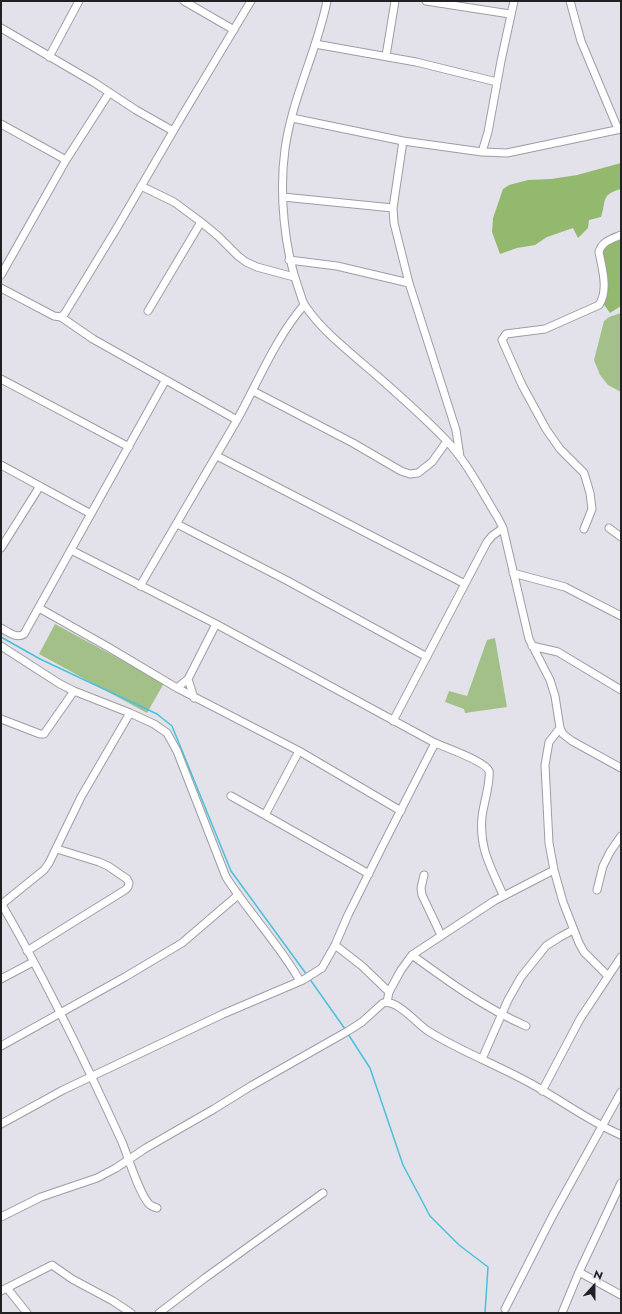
<!DOCTYPE html>
<html>
<head>
<meta charset="utf-8">
<style>
	body { margin:0 }
	#map { position:relative; width:622px; height:1314px; overflow:hidden; background:#e3e2ea; font-family:Jost,sans-serif }
	canvas { display:block }
	.frame { position:absolute; inset:0; border:2px solid #212124; pointer-events:none }
	.north { position:absolute; left:574px; top:1266px; width:40px; height:40px; -webkit-text-stroke:3px #e3e2ea; paint-order:stroke; rotate:21deg; font-size:11px; font-weight:700; line-height:16px; text-align:center; color:#212124 }
	.north::after { content:''; display:block; margin:auto; width:14px; height:18px; background:#212124; clip-path:polygon(50% 0,100% 100%,50% 72%,0 100%) }
</style>
</head>
<body>
<div id="map">
<canvas width="622" height="1314"></canvas>
<div class="frame"></div>
<div class="north">N</div>
</div>
<script>
const ctx = document.querySelector('canvas').getContext('2d');
ctx.lineJoin = 'round';
function fillPath(path, color) { ctx.fillStyle = color; ctx.fill(path, 'evenodd'); }
function trace(path, color, width, dash) { ctx.strokeStyle = color; ctx.lineWidth = width; ctx.lineCap = dash ? 'butt' : 'round'; ctx.setLineDash(dash || []); ctx.stroke(path); }
fillPath(new Path2D(`
	M621,313V392L608,385L600,375L594,360L604,321L609,317Z
	M55,624L164,683L147,713L39,654Z
	M495,638L507,707L465,713L464,709L445,702L449,691L467,696L487,640Z`), '#a3c089');
fillPath(new Path2D(`
	M621,163V189C600,195 607,200 601,217L589,220L588,228L578,238L573,228L547,237L535,245L517,248L500,254L492,232L493,218L503,189L509,185L528,180L551,179L577,175Z
	M620,231L621,306L610,313L600,299L605,282L602,258L603,247L610,244L611,234Z`), '#93b96e');
trace(new Path2D(`
	M1,637L40,659L157,714L172,726L231,871L307,975
	M309,978L345,1029
	M348,1034L370,1068L403,1165L430,1216L459,1245L488,1267L485,1313`), '#49c1da', 1.5);
const minor = new Path2D(`
	M184,1L234,30
	M327,1C317,51 292,98 285,149C279,192 284,249 299,290C301,295 302,302 306,307C324,333 351,353 375,374C399,395 424,417 446,440C467,462 482,492 498,518L503,528L529,639L550,680L555,696L560,728L563,734L572,741L621,768
	M426,1L510,14
	M570,1L581,41L618,129
	M1,28L95,83L136,110L173,131
	M315,44L416,62L497,82
	M386,56L395,1
	M49,57L79,1
	M292,118L403,141
	M1,124L66,160
	M482,152L488,132L501,61L514,1
	M141,186L174,202L201,222L218,236L238,256L246,262L257,267L294,277
	M283,197L393,208
	M289,260L337,266L409,283
	M1,275L66,160L109,93
	M1,288L54,316L61,317L65,313L118,226L182,116L251,1
	M148,311L201,222
	M61,317L93,339L237,420C258,382 275,339 304,305
	M1,379L129,447
	M253,391L353,443L401,471L410,474L418,473L432,462L447,441
	M217,456L465,584
	M460,457L456,430L409,283L394,223L393,208L403,141L482,152L507,153L621,129
	M1,465L91,514
	M177,524L286,580L427,657
	M609,528L621,537
	M584,529L592,509L590,493L584,473L560,449L546,429L522,385L502,340L506,334L545,329L599,305C609,290 602,268 599,252C602,241 612,239 621,235
	M1,548L40,486
	M71,550L216,624L435,743C445,747 486,762 489,771C491,781 483,806 482,817C479,849 491,867 503,895
	M513,573L565,587L621,616
	M140,586L237,420
	M39,608L108,647L177,688L299,751L401,811
	M1,628C8,632 17,639 24,634L165,381
	M1,646L60,684L74,691L44,734H40L1,719
	M532,646L558,652L621,690
	M188,679L194,698
	M177,688L188,679L216,624
	M74,691L130,713L154,724L167,733L177,751L226,877C249,913 279,944 300,981
	M393,721L487,542L492,536L503,528
	M560,728L549,742L545,765L549,843L554,870L563,902L579,943L584,952L608,976
	M299,751L265,815L369,874
	M231,796L265,815
	M424,875L421,888L422,895L441,935
	M597,890L603,866L610,852L621,836
	M1,903C46,980 85,1061 122,1142C129,1159 138,1191 149,1204C151,1206 154,1207 157,1208
	M2,904L44,870L49,863L81,797L130,713
	M335,945L362,966L389,992
	M27,951L125,890L128,887L129,883L127,879L108,866L99,862L57,849
	M412,955C449,982 485,1008 526,1026
	M1,979L33,962
	M387,1002L389,992L401,970L412,955L494,901L554,870
	M1,1046L125,977L182,943L238,895
	M482,1059L508,1000L521,977L546,946L560,937L573,930
	M542,1091L580,1019L621,957
	M1,1124L63,1090L223,1014L303,980L322,968L335,945L348,915L383,845L435,743
	M1,1217L41,1197L97,1178L116,1168L146,1148L214,1109L251,1086L348,1031L362,1022L383,1003C397,999 416,1023 428,1031C460,1051 495,1064 528,1082C560,1099 588,1121 621,1135
	M579,1272L621,1295
	M7,1288L27,1313
	M1,1291L52,1265L72,1279L113,1301L131,1313
	M505,1309L553,1215L621,1092
	M159,1313L205,1278L323,1193
	M562,1313L579,1272L621,1183`);
trace(minor, '#9d9da5', 9);
trace(minor, '#fff', 7);
</script>
</body>
</html>
